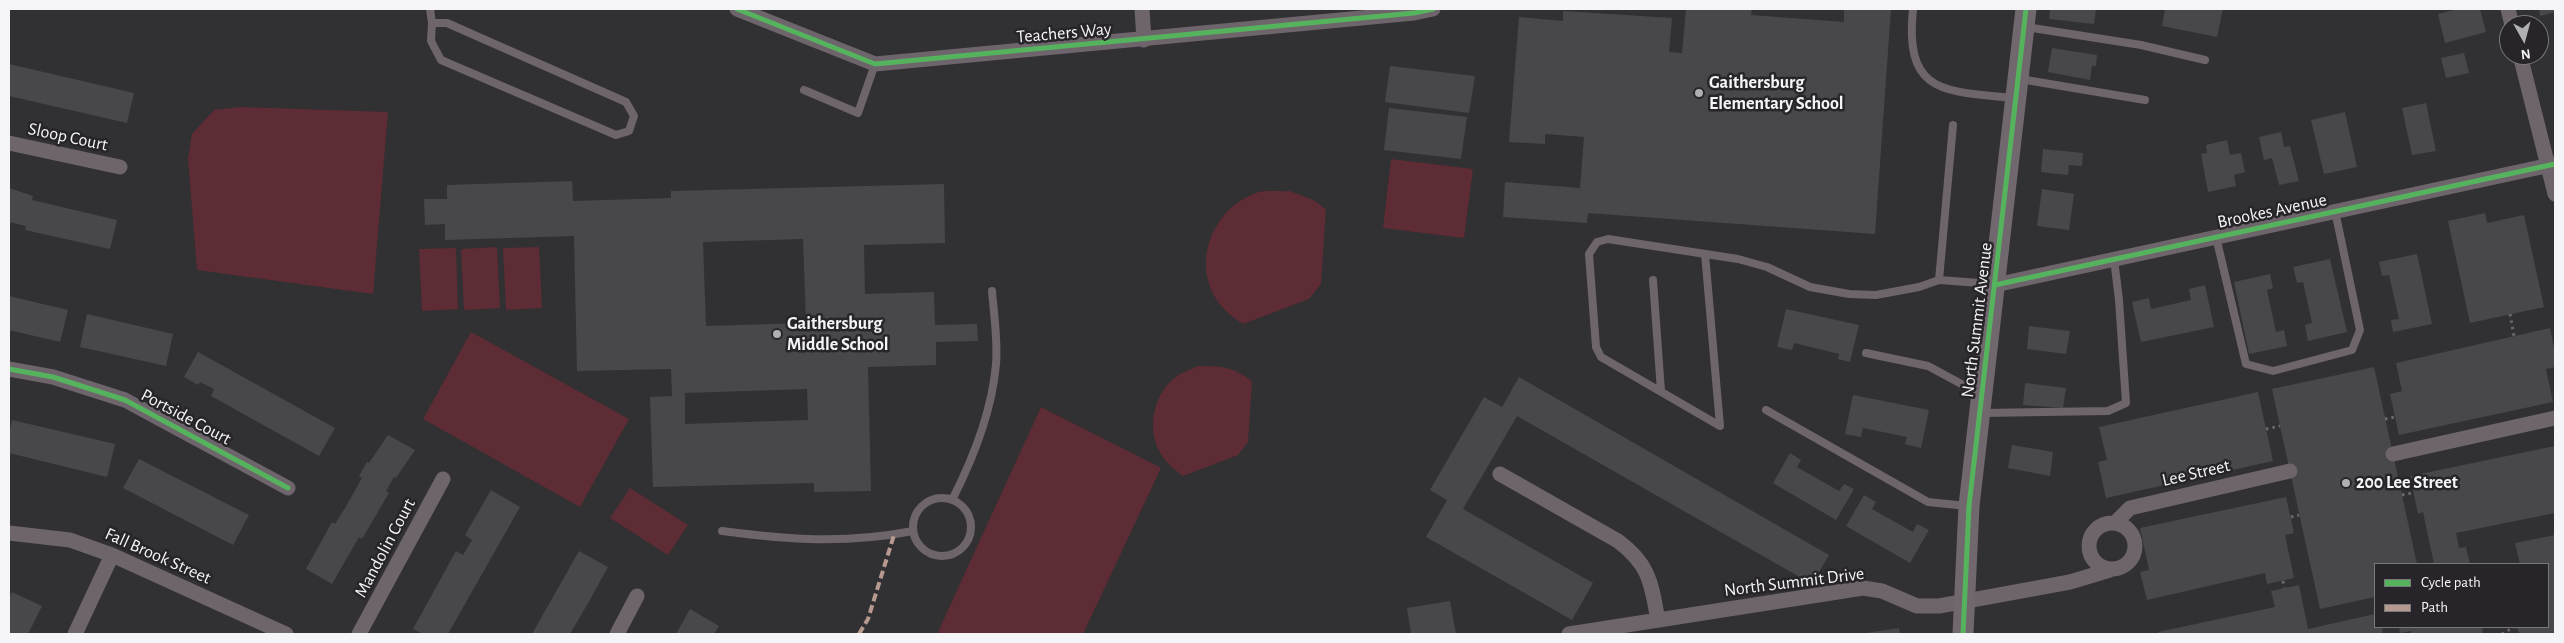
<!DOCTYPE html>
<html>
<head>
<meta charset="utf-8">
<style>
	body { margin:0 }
	#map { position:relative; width:2564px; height:643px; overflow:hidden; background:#313032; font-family:"Alegreya Sans",sans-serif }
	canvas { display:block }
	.frame { position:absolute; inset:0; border:10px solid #f5f4f7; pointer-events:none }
	.legend { position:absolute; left:2374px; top:563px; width:175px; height:65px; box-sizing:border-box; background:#272529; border:1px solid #79787b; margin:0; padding:6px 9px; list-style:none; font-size:15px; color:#f5f4f7 }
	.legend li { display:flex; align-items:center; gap:10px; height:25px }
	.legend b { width:25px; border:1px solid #79787b }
	.north { position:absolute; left:2499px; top:15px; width:50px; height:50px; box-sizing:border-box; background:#272529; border:1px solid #79787b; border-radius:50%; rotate:173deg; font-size:14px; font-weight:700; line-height:20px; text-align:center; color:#f5f4f7 }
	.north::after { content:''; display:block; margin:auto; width:18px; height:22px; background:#b0afb2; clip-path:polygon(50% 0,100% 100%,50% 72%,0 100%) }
</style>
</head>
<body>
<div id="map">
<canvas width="2564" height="643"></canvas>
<div class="frame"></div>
<ul class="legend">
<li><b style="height:6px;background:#56b35d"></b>Cycle path</li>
<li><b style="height:6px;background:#b69a8f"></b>Path</li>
</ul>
<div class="north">N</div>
</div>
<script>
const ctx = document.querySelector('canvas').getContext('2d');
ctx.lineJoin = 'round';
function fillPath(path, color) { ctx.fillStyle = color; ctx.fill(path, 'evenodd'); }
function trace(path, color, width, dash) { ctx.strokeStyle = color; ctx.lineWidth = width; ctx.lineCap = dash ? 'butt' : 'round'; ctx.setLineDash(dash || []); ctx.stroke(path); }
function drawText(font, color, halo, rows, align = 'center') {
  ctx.font = font + ' "Alegreya Sans",sans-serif'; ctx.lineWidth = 5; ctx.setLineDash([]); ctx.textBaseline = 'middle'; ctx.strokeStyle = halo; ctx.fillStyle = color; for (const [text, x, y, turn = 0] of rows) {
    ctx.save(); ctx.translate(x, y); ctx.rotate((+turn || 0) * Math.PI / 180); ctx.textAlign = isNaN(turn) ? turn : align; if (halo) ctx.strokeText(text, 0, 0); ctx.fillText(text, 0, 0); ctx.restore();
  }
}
fillPath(new Path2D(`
	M241,107L388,112L373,294L197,270L188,159L192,134L214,110Z
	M1391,159L1473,169L1464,238L1383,228Z
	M1290,191L1313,200L1326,209L1321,284L1309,299L1243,324C1232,317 1222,309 1215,297C1192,257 1216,205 1259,192C1269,190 1281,192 1290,191Z
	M497,247L500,308L464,310L461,249Z
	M539,247L542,308L506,310L503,248Z
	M456,248L458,309L422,311L419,249Z
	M471,332L629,419L580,507L423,419Z
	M1198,366C1221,366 1233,367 1252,381L1248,442L1238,455L1183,476C1175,470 1166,463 1161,454C1145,428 1154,390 1180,374C1186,371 1192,369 1198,366Z
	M1041,407L1161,468L1083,634H937Z
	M630,488L688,525L668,555L610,518Z`), '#5d2c35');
fillPath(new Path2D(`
	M1686,9H1752L1751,15L1844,22V9H1891L1875,234L1588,213L1587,223L1503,217L1505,182L1580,188L1584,137L1545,134V144L1509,142L1519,17L1563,21V11L1672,18L1669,52L1682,53Z
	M2050,9H2096L2094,24L2049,19Z
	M2165,9H2223L2217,37L2162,26Z
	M2458,9H2480L2486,32L2445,43L2438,14Z
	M2539,9H2555V12L2540,16Z
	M2052,48L2097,55L2096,66H2092L2090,80L2048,72Z
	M2464,53L2469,73L2446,78L2441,58Z
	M9,64L134,93L127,123L9,96Z
	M1390,66L1475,76L1469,113L1385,102Z
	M2426,103L2436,151L2412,155L2402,108Z
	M1389,108L1467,117L1461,159L1384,150Z
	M2345,112L2357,167L2324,174L2311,120Z
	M2281,132L2284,147L2290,146L2299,181L2279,185L2272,158L2264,160L2259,137Z
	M2227,140L2230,155L2241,153L2245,172L2234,175L2236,186L2208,192L2201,154L2207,153L2206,145Z
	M2043,149L2083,153L2082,166L2069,165L2068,175L2041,172Z
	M572,181L573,201L671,198V191L944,184L945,243L864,245L865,294L934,292L935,325L977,324L978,341L936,342V365L868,367L871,491L814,492V483L653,487L650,397L672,396L671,369L577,371L574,236L445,240V224L425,225L424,199H447V185ZM803,239L806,323L706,326L703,242ZM807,389L808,420L685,424V393Z
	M9,188L33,196L32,200L117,220L110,249L25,230L26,226L9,222Z
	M2042,189L2074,194L2069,230L2037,226Z
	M2485,213L2487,223L2524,215L2544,307L2470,323L2448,221Z
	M2417,254L2432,324L2393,332L2391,320L2399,319L2389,275L2382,276L2379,262Z
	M2330,259L2347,332L2308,341L2305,325L2312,323L2303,282L2297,283L2293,267Z
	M2270,274L2273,288L2267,290L2276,332L2284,330L2287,346L2249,354L2234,282Z
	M2205,285L2214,327L2141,342L2132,302L2149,298L2151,309L2191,300L2189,289Z
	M9,296L68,310L60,342L9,330Z
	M1786,309L1859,325L1850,362L1838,359L1839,354L1794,343L1792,350L1777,347Z
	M87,314L173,334L166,366L80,347Z
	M2029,326L2070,331L2066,354L2027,349Z
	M2550,328L2555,353V367L2546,369L2553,402L2399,435L2390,394L2402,391L2396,363Z
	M198,352L335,428L319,456L211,396L214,389L200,382L198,385L184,377Z
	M2374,367L2417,564H2375V597L2320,609L2272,389Z
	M1519,377L1829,555L1812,584L1517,416L1463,509L1593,583L1572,620L1426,537L1447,500L1430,490L1484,397L1502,407Z
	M2025,383L2066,388L2063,408L2023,405Z
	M2258,392L2273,461L2106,498L2098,462L2107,460L2099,427Z
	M1853,395L1929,410L1921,448L1905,444L1907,437L1863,428L1861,437L1845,434Z
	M12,420L115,444L107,477L9,453V435Z
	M388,435L415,450L396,478L394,477L386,491L389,493L362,539L359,537L332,584L306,569L332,522L335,524L345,508L362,478L359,476L367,462L369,463Z
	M2012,445L2053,452L2050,476L2008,468Z
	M2555,446V513L2456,533L2459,548L2466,547L2470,564H2434L2423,512L2418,514L2410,476Z
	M1790,453L1801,460L1797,467L1839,491L1844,484L1854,489L1836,520L1773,483Z
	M139,459L249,515L233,545L123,488Z
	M491,490L520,507L448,634H423L413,629L456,551L463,555L472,540L465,535Z
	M1864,495L1876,502L1872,509L1913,532L1917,524L1929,530L1910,563L1846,526Z
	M2286,497L2294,533L2285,535L2294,578L2267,584L2265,573L2147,600L2140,572L2149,570L2140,528Z
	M2555,535V634H2520L2516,627H2548V564H2520L2515,543Z
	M579,551L608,567L591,598L570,634H532Z
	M2299,585L2308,629L2375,614V627H2382L2383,634H2159L2158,632L2275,607L2271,591Z
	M12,592L42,606L28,634H9V598Z
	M1450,601L1456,634H1411L1407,608Z
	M690,609L719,626L714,634H676Z
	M2399,627H2482L2483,634H2411V631L2400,633Z
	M1899,628L1900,634H1866V633Z`), '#48484a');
trace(new Path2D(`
	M2510,314L2514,336
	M2385,419L2395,417
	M2266,429L2280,426
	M2402,495L2413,493
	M2291,517L2299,515
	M2283,581L2284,588
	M2502,634L2514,627`), '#6e686e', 3, [2.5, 4]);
trace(new Path2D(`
	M430,9L432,23L431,41L441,60L616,135L629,131L634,116L626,102L447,23H432
	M1913,9C1904,95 1945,91 2014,98
	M2026,27L2141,45L2205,60
	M2020,79L2145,100
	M804,90L858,113L875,64
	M2216,237L2246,364L2273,371L2352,350L2360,330L2335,211
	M1705,254L1720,426L1601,357L1596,347L1589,254L1597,242L1608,239L1738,259L1767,267L1810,287L1849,294L1876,295L1919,287L1939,280L1993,284
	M1653,280L1661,391
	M1939,280L1953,125
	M1866,353L1928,366L1980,394
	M1766,410L1928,502L1967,506
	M1982,413L2108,411L2126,403L2119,300L2114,259
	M913 527a29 29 0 1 1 58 0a29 29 0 1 1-58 0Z
	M952,500C973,459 992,411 996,364C998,341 994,315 992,291
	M722,531C790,540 845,544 913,531`), '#6e646c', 8);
trace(new Path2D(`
	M737,9L875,64L1414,13L1433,9
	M1142,9L1144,40
	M2508,9L2512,25
	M2520,55L2555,194
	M9,143L120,167
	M1995,285L2555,164
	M9,369L53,377L125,400L288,488
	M2393,454L2555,418
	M1500,474L1618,541C1650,565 1651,583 1658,620
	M2116,522L2130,508L2290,471
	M2089 546a23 23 0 1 1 46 0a23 23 0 1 1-46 0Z
	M9,533L70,540L112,555L286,634
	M75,634L112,555
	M359,634L443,479
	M617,634L637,596
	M1569,634L1863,588L1882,591L1917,606H1939L2070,582L2110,570`), '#6e646c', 15);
trace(new Path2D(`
	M1963,634L1969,506L2026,9`), '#71676e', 21);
trace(new Path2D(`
	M859,634L868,619L894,535`), '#b69a8f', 4, [8, 4]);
trace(new Path2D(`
	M737,9L875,64L1414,13L1433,9
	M1995,285L2555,164
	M9,369L53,377L125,400L288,488
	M1963,634L1969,506L2026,9`), '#56b35d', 5);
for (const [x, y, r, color] of [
	[1699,93,5,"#b0afb2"],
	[777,334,5,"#b0afb2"],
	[2346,483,5,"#b0afb2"]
]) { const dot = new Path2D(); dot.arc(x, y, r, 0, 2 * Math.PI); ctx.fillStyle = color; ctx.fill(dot); trace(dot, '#272529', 2); }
drawText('18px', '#f5f4f7', '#272529', [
	["Teachers Way",1064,33,-5],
	["Sloop Court",68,137,12],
	["Brookes Avenue",2272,211,-12],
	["North Summit Avenue",1977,320,-83],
	["Portside Court",186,417,28],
	["Lee Street",2196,473,-13],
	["Mandolin Court",385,548,-62],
	["Fall Brook Street",158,556,24],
	["North Summit Drive",1794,582,-7]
]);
drawText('bold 18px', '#f5f4f7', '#272529', [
	["Gaithersburg",1709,83],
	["Elementary School",1709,104],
	["Gaithersburg",787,324],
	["Middle School",787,345],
	["200 Lee Street",2356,483]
], 'left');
</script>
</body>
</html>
